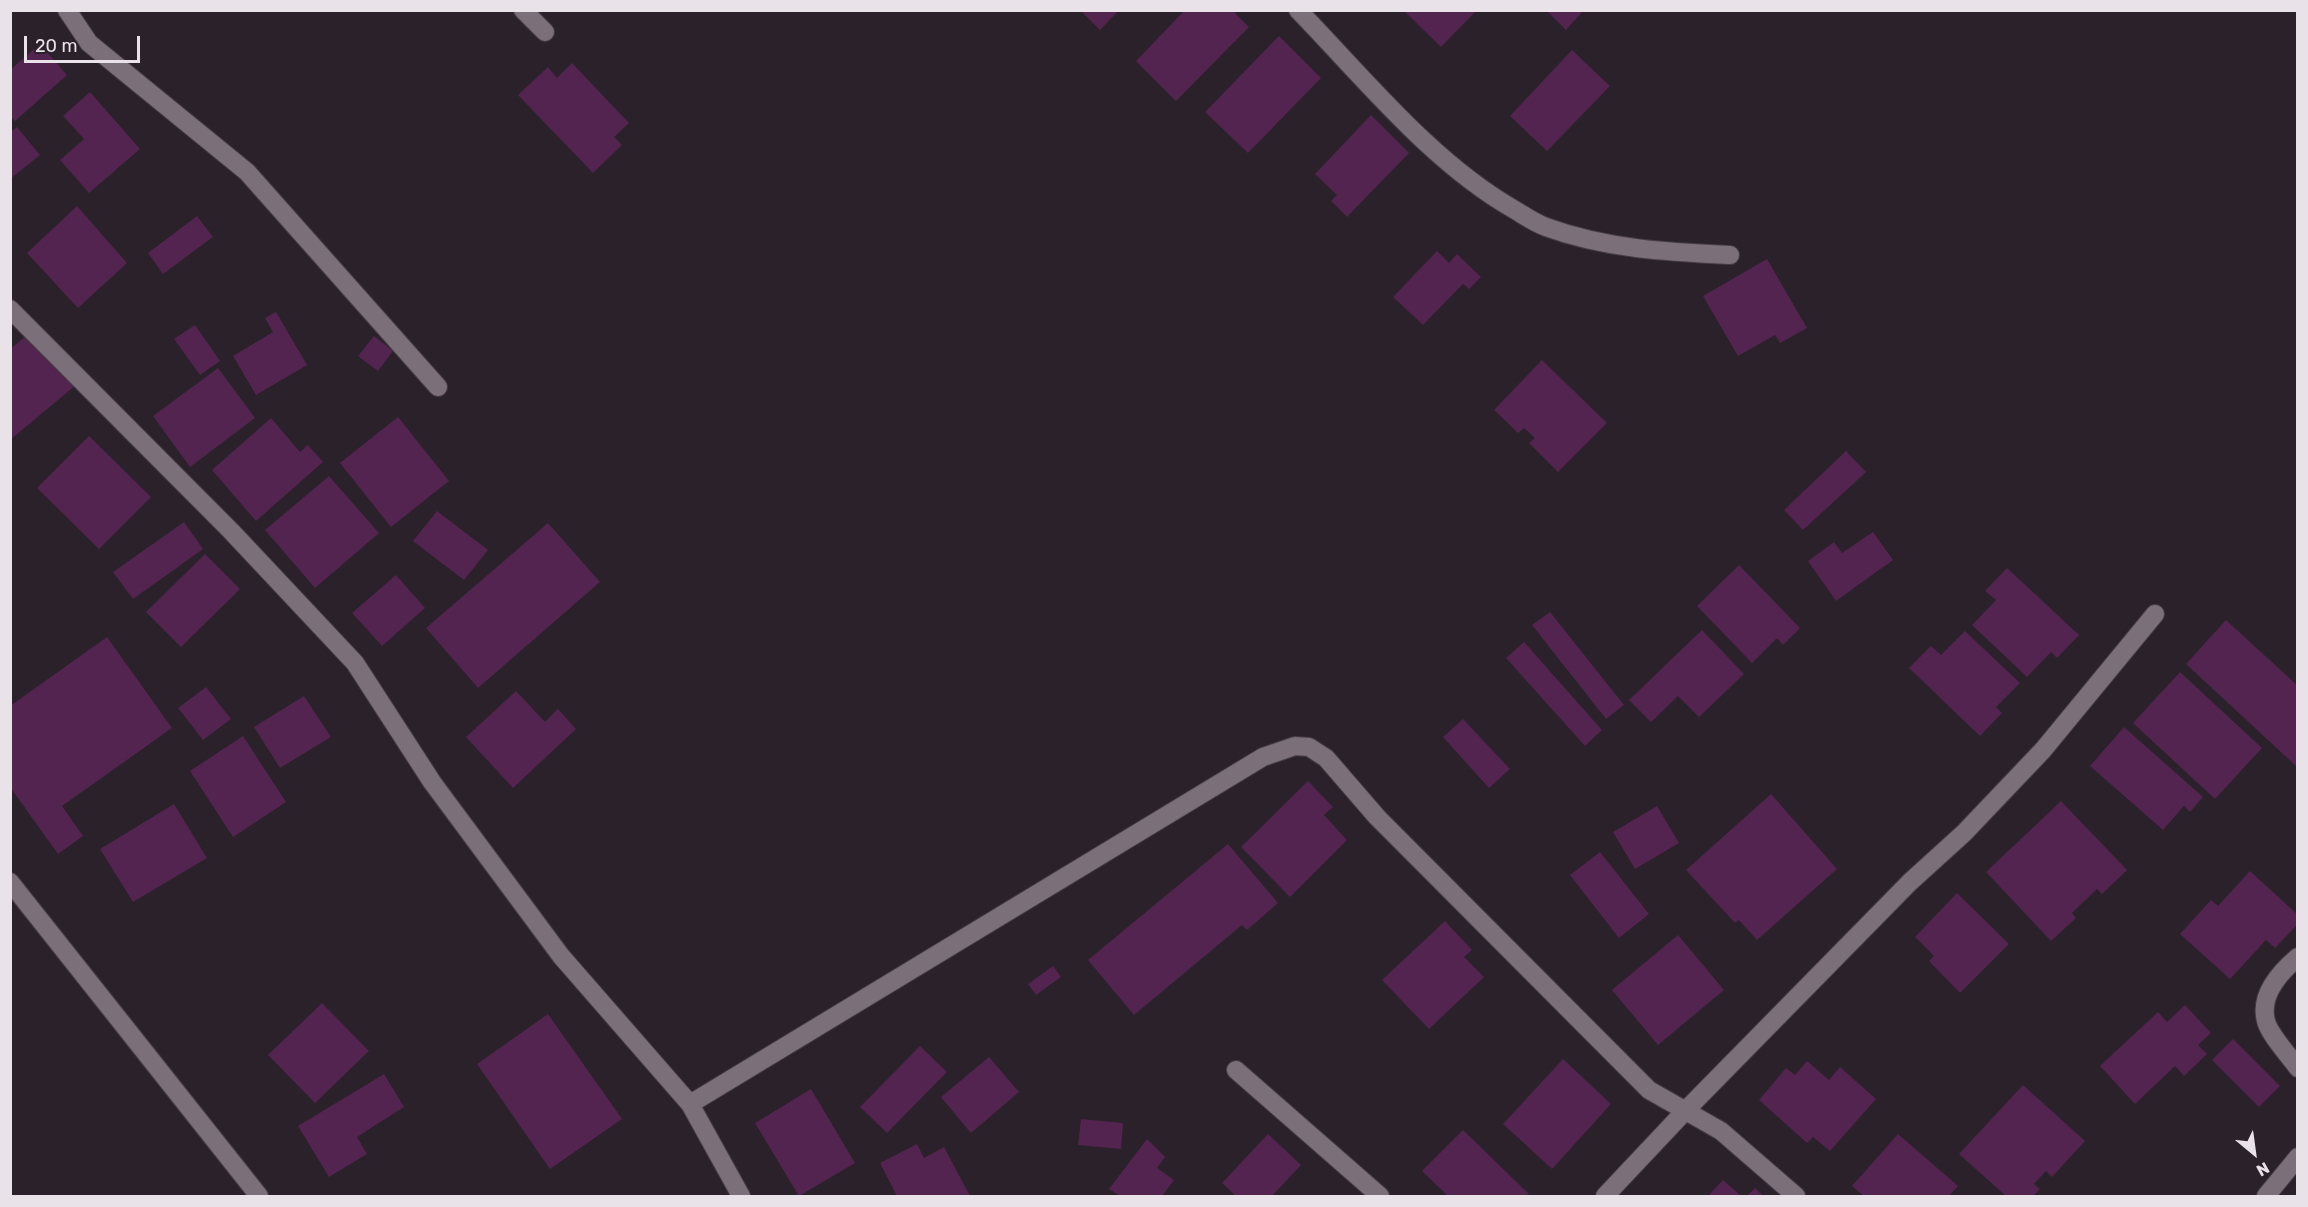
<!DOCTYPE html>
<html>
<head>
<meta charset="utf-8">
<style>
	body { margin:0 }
	#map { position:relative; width:2308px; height:1207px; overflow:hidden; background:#2b212a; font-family:Rubik,sans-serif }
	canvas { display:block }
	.frame { position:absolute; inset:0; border:12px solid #e9e2e8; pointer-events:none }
	.north { position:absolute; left:2224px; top:1123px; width:60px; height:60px; -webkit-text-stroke:4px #2b212a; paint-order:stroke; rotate:151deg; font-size:16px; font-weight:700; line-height:24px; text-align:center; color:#e9e2e8 }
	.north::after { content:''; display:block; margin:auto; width:21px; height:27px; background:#e9e2e8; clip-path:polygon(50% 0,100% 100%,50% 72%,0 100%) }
	.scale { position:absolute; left:24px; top:36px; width:116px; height:27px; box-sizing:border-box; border:3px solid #e9e2e8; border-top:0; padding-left:8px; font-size:18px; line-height:21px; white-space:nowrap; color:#e9e2e8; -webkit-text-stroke:4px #2b212a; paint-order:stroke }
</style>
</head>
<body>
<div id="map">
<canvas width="2308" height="1207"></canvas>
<div class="frame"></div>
<div class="north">N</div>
<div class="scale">20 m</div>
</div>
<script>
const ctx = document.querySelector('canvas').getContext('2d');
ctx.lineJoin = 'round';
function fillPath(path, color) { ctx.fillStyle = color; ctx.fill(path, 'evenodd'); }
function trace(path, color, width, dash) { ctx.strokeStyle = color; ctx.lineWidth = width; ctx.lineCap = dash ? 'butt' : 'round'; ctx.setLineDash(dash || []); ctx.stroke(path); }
fillPath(new Path2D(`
	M1080,10H1119L1100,30Z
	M1185,10H1232L1249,27L1176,101L1136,61Z
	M1403,10H1477L1441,47Z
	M1546,10H1584L1566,30Z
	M1279,36L1321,78L1248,153L1205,112Z
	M40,44L67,75L15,121L10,116V70Z
	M1572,50L1610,86L1547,151L1510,116Z
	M572,63L629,123L614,137L622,145L593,173L518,95L548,67L557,78Z
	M90,92L140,149L89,193L60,160L84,139L63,116Z
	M1371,115L1409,153L1347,217L1331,201L1337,195L1315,174Z
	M17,127L40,155L10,179V132Z
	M77,206L127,263L78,308L27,253Z
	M197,216L213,237L163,274L148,253Z
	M1437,251L1449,263L1457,254L1481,277L1469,289L1463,284L1423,325L1393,297Z
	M1767,259L1807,328L1780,343L1775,335L1738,356L1703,296Z
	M276,312L307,365L256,395L233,356L273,332L265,318Z
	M195,325L220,361L200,375L174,339Z
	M30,333L76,385L10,440V349Z
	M374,336L393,351L378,371L358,356Z
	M1542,360L1607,423L1558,472L1529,443L1535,438L1524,428L1518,433L1494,410Z
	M218,368L255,418L190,467L153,416Z
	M398,417L449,481L391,527L340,463Z
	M271,418L300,452L308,445L323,462L256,521L212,470Z
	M89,436L151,497L99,549L37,488Z
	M1846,451L1866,472L1803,530L1784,510Z
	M329,476L379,533L315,588L265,530Z
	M437,511L488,550L464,580L413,541Z
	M184,522L203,549L133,599L113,572Z
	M548,523L600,582L478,688L426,628Z
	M1873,532L1893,560L1836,601L1808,561L1834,542L1842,553Z
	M205,554L240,589L181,647L146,612Z
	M1739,565L1800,628L1783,645L1777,638L1752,663L1697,606Z
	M2007,568L2079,635L2057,658L2051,652L2027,677L1972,625L1996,600L1985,591Z
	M396,575L425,608L382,646L352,613Z
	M1550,612L1624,705L1606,719L1532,625Z
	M2226,620L2298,686L2296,766L2186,664Z
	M1702,630L1744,674L1699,717L1678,696L1651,722L1629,700Z
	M1965,631L2020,683L1996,707L2002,713L1980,736L1909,668L1931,646L1941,655Z
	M107,637L172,728L62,806L83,836L58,854L10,787V706Z
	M1524,642L1602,730L1585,746L1506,658Z
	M2180,672L2262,748L2215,799L2133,723Z
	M206,687L231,719L203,740L178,708Z
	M516,691L545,722L558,709L576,729L513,788L466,737Z
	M304,696L331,737L280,768L254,727Z
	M1463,719L1510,769L1489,788L1443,737Z
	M2124,727L2203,797L2190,812L2184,806L2163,830L2090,766Z
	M243,736L286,802L233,837L190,771Z
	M1308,781L1333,807L1324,815L1347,840L1290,897L1241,847Z
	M1771,794L1837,869L1757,940L1739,920L1735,923L1686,870Z
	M2061,801L2127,870L2102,894L2097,889L2072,913L2076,918L2051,941L1986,872Z
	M174,804L207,858L133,902L100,849Z
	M1657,806L1679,843L1635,869L1613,832Z
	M1228,844L1278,903L1247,930L1242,925L1134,1015L1088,960Z
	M1600,852L1649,914L1619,938L1570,875Z
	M2250,871L2298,915V924L2275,948L2266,940L2230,979L2180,934L2211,900L2218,906Z
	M1957,893L2009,944L1960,993L1929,961L1934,956L1915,937Z
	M1445,921L1472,950L1464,957L1484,977L1429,1029L1382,980Z
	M1678,935L1724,990L1658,1045L1612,990Z
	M1053,966L1061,977L1036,995L1028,984Z
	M322,1003L369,1051L315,1103L268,1055Z
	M2185,1005L2211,1033L2198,1045L2207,1054L2184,1076L2175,1066L2135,1104L2100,1066L2158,1012L2167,1022Z
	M548,1014L622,1119L550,1169L477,1064Z
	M2233,1039L2280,1086L2259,1107L2212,1060Z
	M920,1046L947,1072L887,1133L860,1107Z
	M989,1057L1019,1092L971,1133L941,1097Z
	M1563,1059L1611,1104L1552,1169L1503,1124Z
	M1807,1061L1829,1080L1840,1067L1876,1099L1830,1151L1813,1137L1807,1143L1759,1100L1786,1068L1795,1075Z
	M384,1074L404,1107L357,1137L367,1154L329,1177L298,1126Z
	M2023,1085L2085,1141L2052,1177L2046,1171L2034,1184L2040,1189L2033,1196H2006L1959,1154Z
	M811,1089L855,1163L799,1196L755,1123Z
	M1081,1119L1123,1123L1121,1149L1078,1145Z
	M1463,1130L1529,1194L1526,1196H1448L1422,1171Z
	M1268,1134L1301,1165L1272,1196H1236L1222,1183Z
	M1898,1134L1958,1186L1949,1196H1864L1852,1186Z
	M1147,1139L1165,1157L1157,1168L1174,1180L1162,1196H1120L1109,1189Z
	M917,1144L924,1158L944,1147L970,1196H897L880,1163Z
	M1723,1180L1741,1196H1708Z
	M1755,1188L1763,1196H1747Z`), '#52244f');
const lane = new Path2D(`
	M523,10L545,32
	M2298,957C2279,973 2259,995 2266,1021C2269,1034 2290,1057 2298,1068`);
const street = new Path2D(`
	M67,10L89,43L247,172L438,387
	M1298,10C1364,78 1432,163 1515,210C1525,216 1535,223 1546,227C1606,249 1667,252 1730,255
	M10,309L231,531L355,663L432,782L561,956L690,1104L741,1196
	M10,882L259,1196
	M1236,1070L1380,1196
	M690,1104L1263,757L1295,746L1309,747L1326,758L1377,817L1649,1090L1721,1131L1796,1196
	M1605,1196L1686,1110L1910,882L1964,833L2043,750L2155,614
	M2266,1196L2298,1157`);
trace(lane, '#463e45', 20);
trace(street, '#463e45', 20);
trace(lane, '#7b6f7a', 18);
trace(street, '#7b6f7a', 18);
</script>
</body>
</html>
